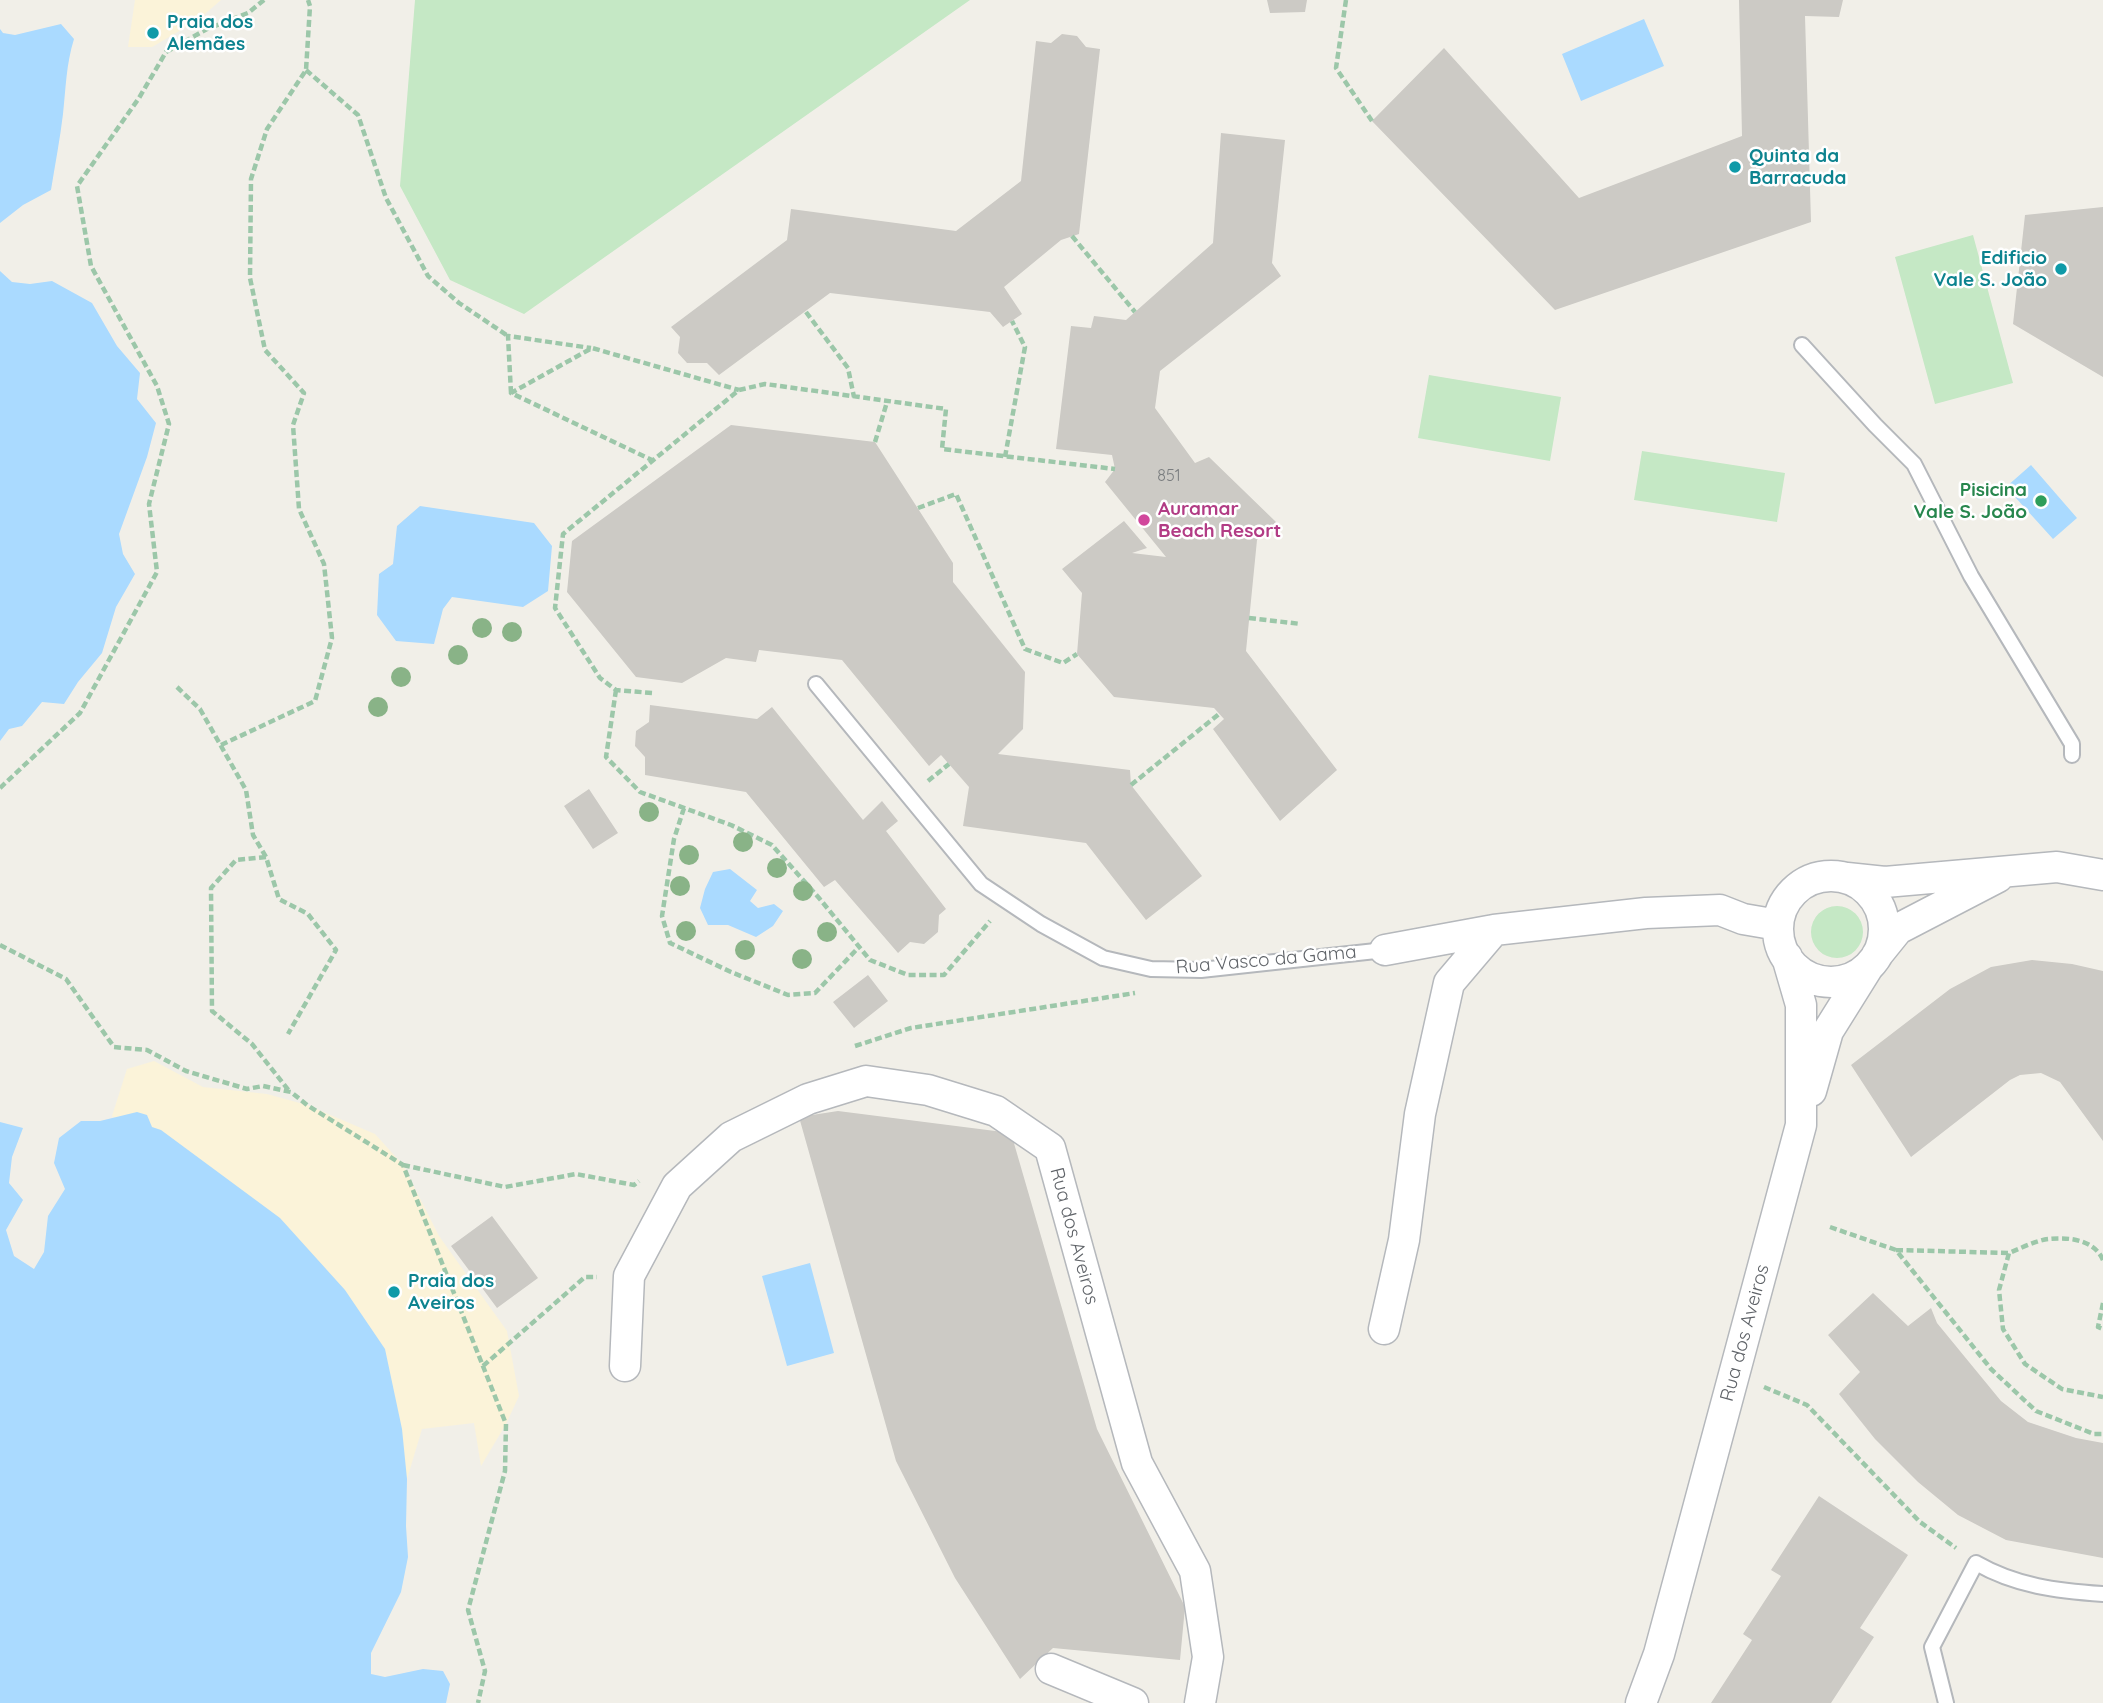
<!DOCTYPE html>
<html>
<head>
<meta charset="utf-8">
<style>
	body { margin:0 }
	canvas { display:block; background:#f1efe8 }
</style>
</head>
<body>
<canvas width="2103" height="1703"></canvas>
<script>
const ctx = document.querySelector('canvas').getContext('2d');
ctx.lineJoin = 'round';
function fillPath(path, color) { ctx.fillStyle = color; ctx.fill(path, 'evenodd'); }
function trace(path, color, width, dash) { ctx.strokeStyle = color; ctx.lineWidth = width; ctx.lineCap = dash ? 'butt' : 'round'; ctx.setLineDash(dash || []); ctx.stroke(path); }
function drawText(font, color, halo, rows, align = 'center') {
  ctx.font = font + ' Quicksand,sans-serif'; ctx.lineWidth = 5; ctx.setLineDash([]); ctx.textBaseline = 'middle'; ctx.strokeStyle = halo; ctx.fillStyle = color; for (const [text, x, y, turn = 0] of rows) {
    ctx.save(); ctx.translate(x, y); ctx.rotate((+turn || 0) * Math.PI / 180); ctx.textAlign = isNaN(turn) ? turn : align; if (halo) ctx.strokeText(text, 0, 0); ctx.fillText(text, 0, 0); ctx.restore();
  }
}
fillPath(new Path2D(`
	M415,0H970L524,314L450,280L400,186Z
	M1973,235L2013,383L1935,404L1895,257Z
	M1429,375L1561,397L1550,461L1418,438Z
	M1642,451L1785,473L1777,522L1634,500Z
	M1811 932a26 26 0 1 1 52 0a26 26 0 1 1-52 0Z`), '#c5e8c5');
fillPath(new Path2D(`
	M135,0H221L198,20L152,47H128Z
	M154,1061L203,1087L267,1094L307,1105L375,1134L403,1165L439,1236L507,1331L519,1396L506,1424L481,1466L474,1423L422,1429L407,1479L149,1143L112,1116L127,1069Z`), '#fbf3d9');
fillPath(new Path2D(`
	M1644,19L1664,66L1581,101L1562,54Z
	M61,24L74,39C66,65 66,87 63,114C60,139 55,165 51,190L23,205L0,223V29L3,33L15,35Z
	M0,271L12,282L30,284L52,281L92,303L117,346L140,373L137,399L156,423L147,457L119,534L123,554L135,574L116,607L102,653L78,682L64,704L42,702L22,726L9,729L0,741Z
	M2031,465L2077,518L2053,539L2006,487Z
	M420,506L534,523L552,546L548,591L523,607L452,597L443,609L434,644L396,641L377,615L379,574L393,564L397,526Z
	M730,869L757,890L750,901L758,908L774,904L783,911L773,926L756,937L728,925H708L700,908L705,889L713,872Z
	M137,1112L147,1115L152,1127L161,1130L280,1218L345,1290L385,1349L402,1429L407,1479L406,1526L408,1557L401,1592L371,1653V1674L385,1677L423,1669L443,1671L450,1684L446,1703H0V1122L23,1128L12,1157L9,1183L23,1200L6,1230L14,1256L34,1269L44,1252L48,1216L65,1189L54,1163L59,1138L81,1121H100Z
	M810,1263L834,1353L787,1366L762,1276Z`), '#aadaff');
fillPath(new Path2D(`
	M1267,0H1307L1305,12L1270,13Z
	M1739,0H1843L1839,17L1805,16L1811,222L1555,310L1372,121L1444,48L1579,198L1742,136Z
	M1062,34L1077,36L1086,47L1100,49L1079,234L1061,240L1004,287L1022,314L1003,327L990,312L830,293L719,375L707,363H687L678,353L680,337L671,327L787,240L791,209L956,231L1021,181L1036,41L1051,43Z
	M1221,133L1285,140L1272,263L1281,276L1160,371L1155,408L1195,463L1209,457L1276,522L1257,540L1246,651L1337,770L1280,821L1213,729L1224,719L1214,708L1114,697L1077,654L1082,593L1062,569L1124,521L1147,548L1132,553L1166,557L1105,482L1115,469L1112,455L1056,449L1071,326L1091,328L1094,316L1126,320L1213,243Z
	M2103,207V377L2013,324L2025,215Z
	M731,425L875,442L953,563V582L1025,672L1023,729L998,754L1130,770L1131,785L1202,876L1146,920L1086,843L963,826L969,787L941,755L929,766L842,660L759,650L756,662L726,658L682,683L636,677L567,592L572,541Z
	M650,705L757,719L772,707L863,820L882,801L898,821L886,831L946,909L939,915L938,932L924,944L910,942L898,953L835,880L824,887L746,792L645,775V757L635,746L636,731L649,722Z
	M589,789L618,833L593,849L564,806Z
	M2032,960L2072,964L2103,971V1141L2060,1082L2041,1073L2020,1075L2010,1080L1911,1157L1851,1065L1950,989L1991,967Z
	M868,975L888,1001L854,1028L833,1002Z
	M838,1111L1011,1133L1097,1429L1185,1607L1180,1660L1053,1648L1020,1679L955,1578L896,1461L799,1117Z
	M492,1216L538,1278L497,1308L451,1246Z
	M1873,1293L1908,1326L1931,1308L1937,1323L2001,1401L2028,1422L2076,1438L2103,1443V1558L2006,1540L1958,1515L1918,1482L1875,1439L1839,1394L1860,1372L1828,1335Z
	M1819,1496L1908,1555L1860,1628L1874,1637L1831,1703H1711L1752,1640L1743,1634L1781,1576L1771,1570Z`), '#cccac5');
const lane = new Path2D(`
	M1802,345L1875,425L1914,464L1971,576L2072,744V755
	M816,684L981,884L1041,924L1103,958L1151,969L1201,970L1385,950
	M1946,1703L1932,1647L1976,1563C2016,1586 2057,1591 2103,1594`);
const street = new Path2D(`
	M1778 929a53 53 0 1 1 106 0a53 53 0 1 1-106 0Z
	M1847,878L1885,882L2057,867L2103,875
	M1385,950L1494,930L1646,913L1720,910L1743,919L1778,925
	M1877,955L1898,929L1998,877
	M1811,1091L1828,1031L1868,967
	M1384,1329L1404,1240L1420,1114L1449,983L1494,930
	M625,1366L629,1276L677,1186L731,1137L808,1099L866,1081L928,1090L996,1111L1050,1148L1137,1463L1195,1571L1208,1657L1200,1703
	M1051,1669L1133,1703
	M1641,1703L1659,1654L1801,1125V1005L1787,957`);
trace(lane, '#b5b8bc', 18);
trace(street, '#b5b8bc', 33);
trace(new Path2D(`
	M1346,0L1336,68L1372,121
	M306,70L358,115L386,198L428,276L459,303L508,336
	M1072,236L1135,312
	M806,312L848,368L854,397
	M511,393L508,336L591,348
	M875,442L887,402
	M1005,457L1025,347L1012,321
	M654,461L511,393L592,348L739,390
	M918,508L956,494L1025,649L1063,663L1077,654
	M1249,618L1301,624
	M177,687L200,709L246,790L253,835L266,857L279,899L308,914L336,950L288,1034
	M616,690L606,757L640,792L731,825L772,845L819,898L870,960L908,975H944L990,921
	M652,693L616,690L600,678L555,608L563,534L739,390L765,384L946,409L942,449L1115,469
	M221,745L315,701L332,638L324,564L299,509L293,425L304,393L265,350L250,278L251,179L267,129L306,70L310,6L308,0
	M928,781L949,764
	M1131,785L1219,714
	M0,788L80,713L157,572L149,504L169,424L157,386L91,266L77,186L139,98L166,52L207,29L248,13L264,0
	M684,808L674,839L662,916L670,943L731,972L788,995L815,993L859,947
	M266,857L236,860L211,888L212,1011L252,1044L290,1092
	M0,945L66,979L114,1047L147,1050L186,1071L247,1089L263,1086L291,1092L307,1105L403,1165L506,1424L505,1471L468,1610L485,1671L478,1703
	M855,1046L911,1028L1135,993
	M403,1165L505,1187L576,1174L634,1185L639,1181
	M1830,1227L1896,1250L1991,1369L2036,1411L2094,1434H2103
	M1896,1250L2009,1253
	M2103,1260C2094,1239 2068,1237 2048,1239C2035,1241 2021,1248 2009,1253L1999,1290L2003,1329L2025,1364L2062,1389L2103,1397
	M2103,1303L2098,1327L2103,1329
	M483,1366L585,1277H597
	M1764,1387L1807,1405L1920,1522L1956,1548`), '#9cc7a9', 4.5, [7, 3.5]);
trace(lane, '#fff', 14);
trace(street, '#fff', 30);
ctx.fillStyle = '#89b387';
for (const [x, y] of [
	[482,628],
	[512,632],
	[458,655],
	[401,677],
	[378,707],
	[649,812],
	[743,842],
	[689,855],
	[777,868],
	[680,886],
	[803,891],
	[686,931],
	[827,932],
	[745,950],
	[802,959]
]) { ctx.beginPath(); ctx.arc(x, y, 10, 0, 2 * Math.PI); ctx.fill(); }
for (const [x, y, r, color] of [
	[153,33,7,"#0f9aa8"],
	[1735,167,7,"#0f9aa8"],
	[2061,269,7,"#0f9aa8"],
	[2041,501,7,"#2e9e5b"],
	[1144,520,7,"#d1479c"],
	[394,1292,7,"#0f9aa8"]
]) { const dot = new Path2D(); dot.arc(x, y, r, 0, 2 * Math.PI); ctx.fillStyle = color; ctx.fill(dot); trace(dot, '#fff', 2.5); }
drawText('16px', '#7a7d7f', null, [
	["851",1169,476]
]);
drawText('bold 19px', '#0d838f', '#fff', [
	["Praia dos",167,22],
	["Alemães",167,44],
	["Quinta da",1749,156],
	["Barracuda",1749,178],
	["Edificio",2047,258,"right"],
	["Vale S. João",2047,280,"right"],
	["Praia dos",408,1281],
	["Aveiros",408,1303]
], 'left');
drawText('bold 19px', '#27864d', '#fff', [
	["Pisicina",2027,490],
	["Vale S. João",2027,512]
], 'right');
drawText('bold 19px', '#b23c85', '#fff', [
	["Auramar",1158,509],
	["Beach Resort",1158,531]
], 'left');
drawText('19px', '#5f6368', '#fff', [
	["Rua Vasco da Gama",1266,960,-5],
	["Rua dos Aveiros",1074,1236,75],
	["Rua dos Aveiros",1745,1333,-75]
]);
</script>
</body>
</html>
